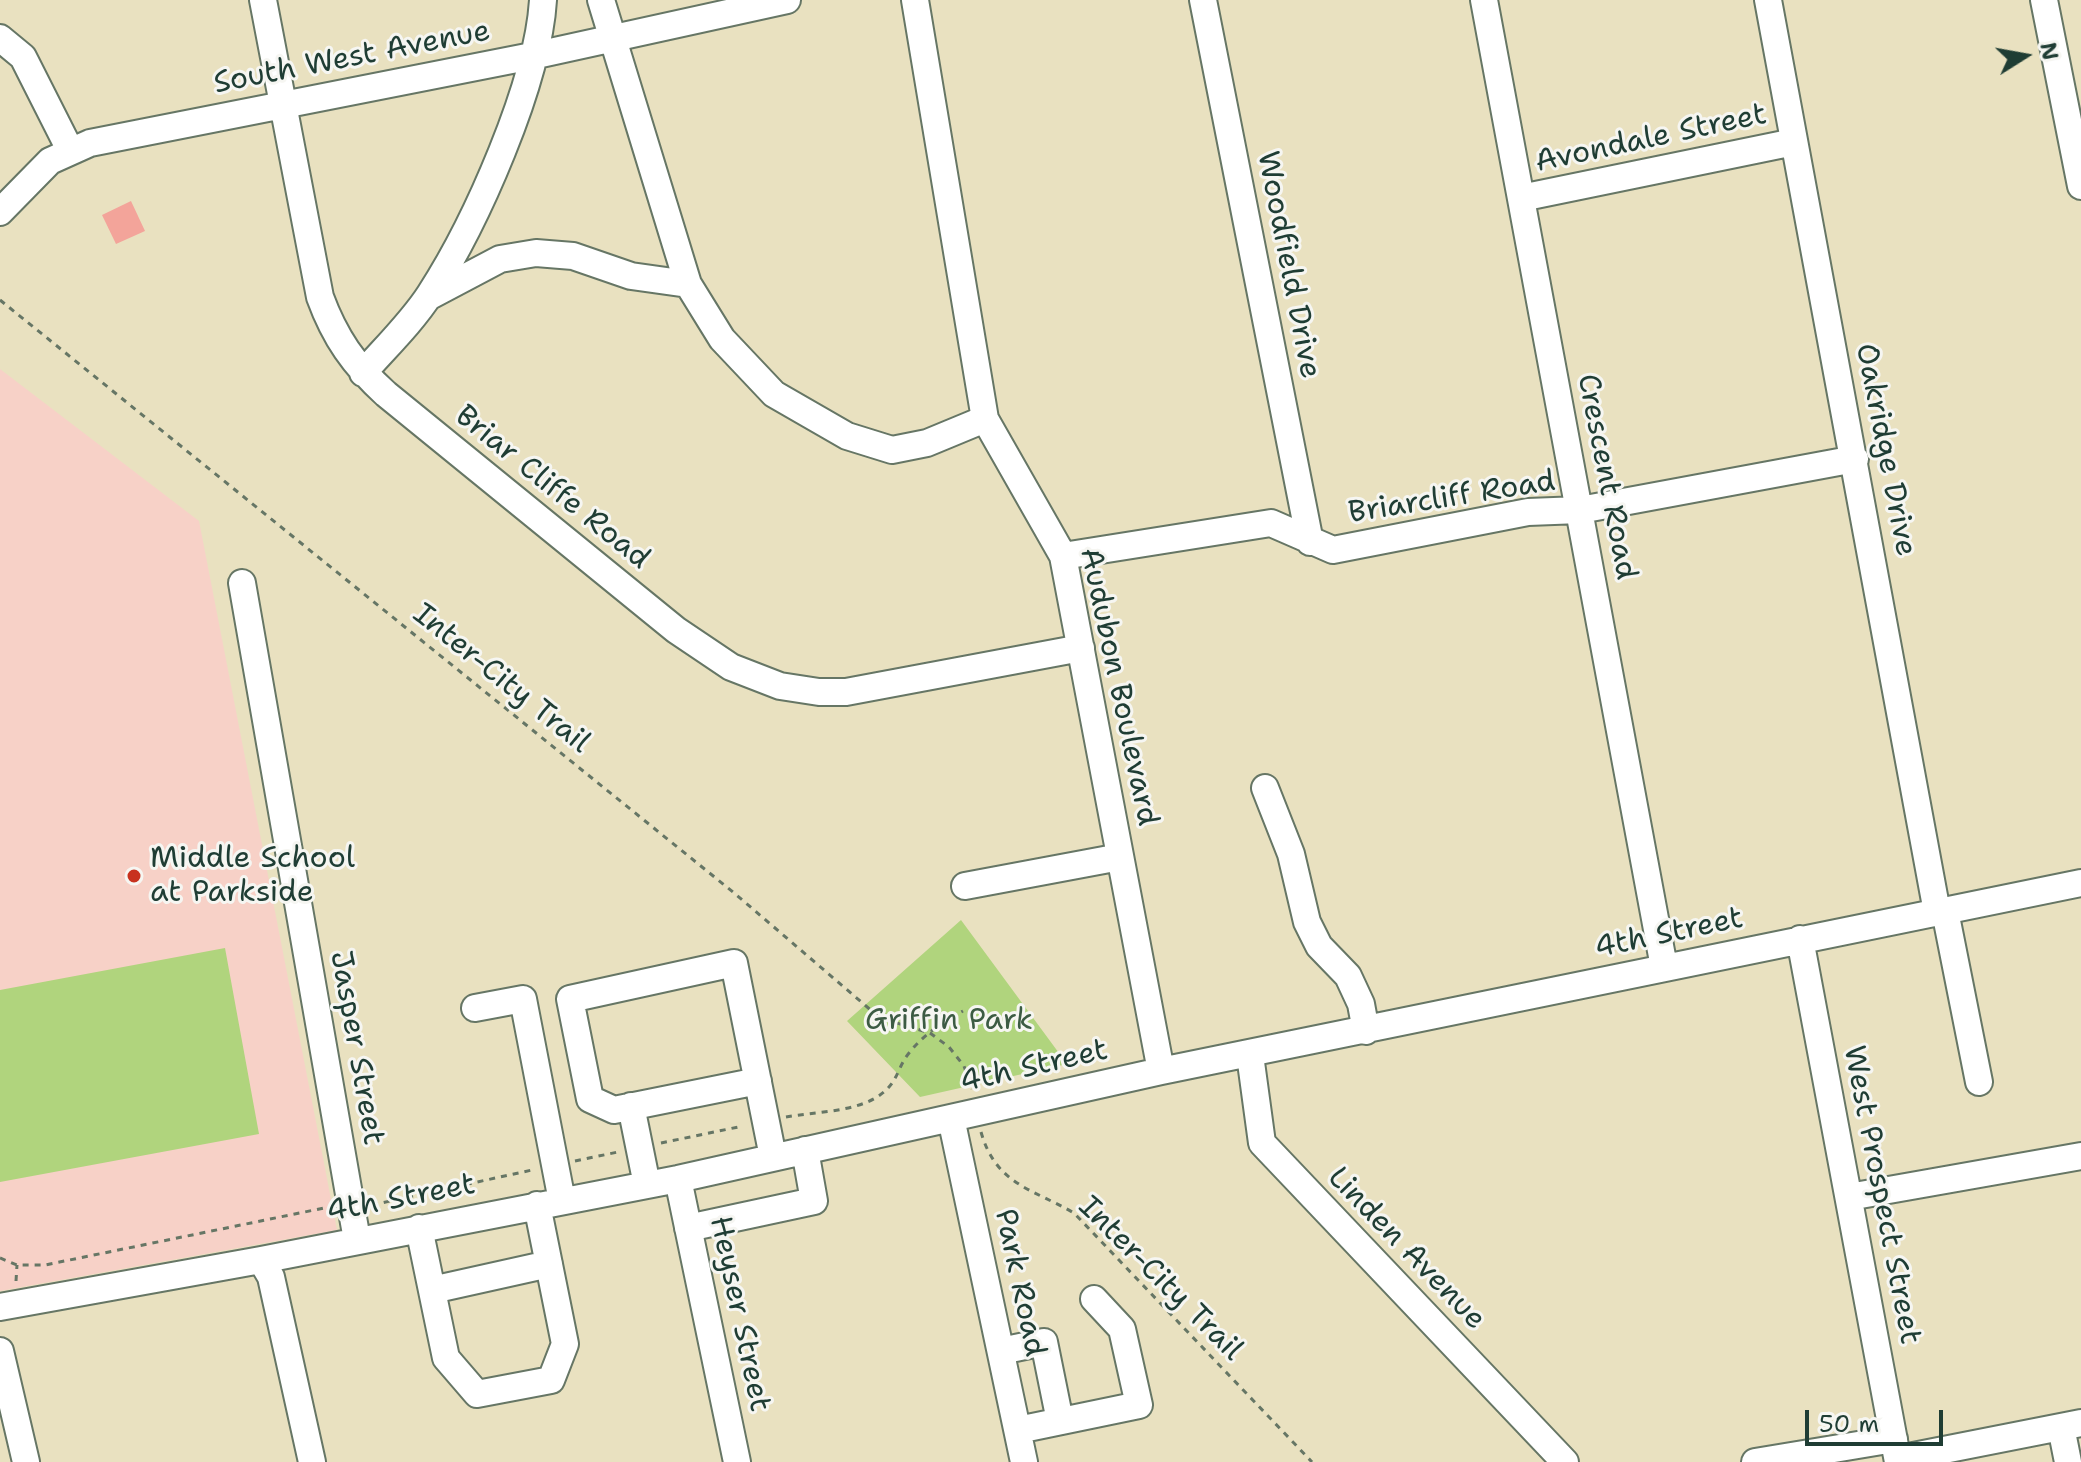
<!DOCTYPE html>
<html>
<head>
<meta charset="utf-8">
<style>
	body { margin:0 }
	#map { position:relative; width:2081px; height:1462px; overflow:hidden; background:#e9e1c0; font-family:"Shantell Sans",sans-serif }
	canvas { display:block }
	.north { position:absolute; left:1985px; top:16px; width:80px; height:80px; -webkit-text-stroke:6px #f6f6f2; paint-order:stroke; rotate:79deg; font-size:22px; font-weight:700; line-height:32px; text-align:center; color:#1f3d34 }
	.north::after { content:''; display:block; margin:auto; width:28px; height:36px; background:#1f3d34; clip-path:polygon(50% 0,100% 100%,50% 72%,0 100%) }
	.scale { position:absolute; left:1805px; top:1410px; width:138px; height:36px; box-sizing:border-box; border:4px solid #1f3d34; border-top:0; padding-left:10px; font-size:24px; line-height:28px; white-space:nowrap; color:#1f3d34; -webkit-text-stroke:6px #f6f6f2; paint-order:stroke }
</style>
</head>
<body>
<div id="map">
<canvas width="2081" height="1462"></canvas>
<div class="north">N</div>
<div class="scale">50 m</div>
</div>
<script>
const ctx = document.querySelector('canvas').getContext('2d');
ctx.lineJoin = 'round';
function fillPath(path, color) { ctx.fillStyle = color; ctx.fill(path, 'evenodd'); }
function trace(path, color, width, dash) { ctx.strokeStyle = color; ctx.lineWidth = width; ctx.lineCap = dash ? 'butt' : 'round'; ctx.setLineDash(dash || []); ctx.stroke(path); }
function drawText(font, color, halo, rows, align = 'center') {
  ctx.font = font + ' "Shantell Sans",sans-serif'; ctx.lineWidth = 6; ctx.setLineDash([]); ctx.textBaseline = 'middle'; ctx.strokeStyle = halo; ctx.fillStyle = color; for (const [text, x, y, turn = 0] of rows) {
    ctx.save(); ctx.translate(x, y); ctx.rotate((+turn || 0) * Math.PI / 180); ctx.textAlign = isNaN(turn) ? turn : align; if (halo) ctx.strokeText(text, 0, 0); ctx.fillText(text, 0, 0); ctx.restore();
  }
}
fillPath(new Path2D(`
	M0,369L199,521L337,1230L0,1291Z`), '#f7d1c7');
fillPath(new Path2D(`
	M961,920L1067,1064L920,1097L847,1021Z
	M225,948L259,1134L0,1182V990Z`), '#b0d47d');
fillPath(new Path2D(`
	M131,201L145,231L116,244L102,215Z`), '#f3a49a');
const minor = new Path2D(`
	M263,0L320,297C335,338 354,365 386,394L676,630L731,667L780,686L819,692H846L1081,648
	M601,0L688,284L722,339L774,394L847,436L892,450L927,443L985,419
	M915,0L985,419L1063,556L1161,1071
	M1203,0L1310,542
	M1484,0L1664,967
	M1768,0L1937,912
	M2044,0L2081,186
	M0,38L23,57L70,150
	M1521,198L1794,142
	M0,212L50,161L90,143L532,56L787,0
	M430,296L500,259L536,253L573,256L631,276L688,284
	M363,373C385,348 412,322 430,294C476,223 538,84 543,0
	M1063,556L1271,523L1333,550L1528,512L1580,510L1855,459
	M242,583L357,1240
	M1265,788L1291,854L1307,922L1319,946L1348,976L1361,1004L1366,1031
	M965,886L1120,857
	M1945,911L1979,1082
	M1800,939L1898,1462
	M475,1008L523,999L562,1201
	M1250,1055L1262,1143L1565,1462
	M758,1081L614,1110L590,1099L570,999L734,963L773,1157
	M631,1106L647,1185
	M951,1118L1024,1462
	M678,1179L737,1462
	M1849,1197L2081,1156
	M419,1228L446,1358L477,1394L551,1380L565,1344L537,1205
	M688,1228L814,1201L805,1150
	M261,1260L271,1277L312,1462
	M432,1290L549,1264
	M0,1307L261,1260L678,1179L1161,1071L2081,883
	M0,1351L26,1462
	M1001,1351L1044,1342L1060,1421
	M2061,1427L2068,1462
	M1018,1430L1139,1405L1122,1329L1094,1299
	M1898,1459L2081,1423
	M1755,1462L1894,1439`);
trace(minor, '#667665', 30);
trace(new Path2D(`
	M0,300L733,892L880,1018L930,1033L949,1047L964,1066L972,1089
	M786,1117C814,1112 853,1112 877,1097C899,1083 896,1069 909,1053C924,1034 943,1022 963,1011
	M981,1132C996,1185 1033,1189 1074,1213L1312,1462
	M661,1143L743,1126
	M575,1161L618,1152
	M372,1205L532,1170
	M0,1258L17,1265H45L329,1207
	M16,1281L17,1265`), '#667665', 3, [6, 6]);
trace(minor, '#fff', 26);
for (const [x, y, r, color] of [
	[134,876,8,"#c8321e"]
]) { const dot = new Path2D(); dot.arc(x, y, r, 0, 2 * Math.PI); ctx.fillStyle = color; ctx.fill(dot); trace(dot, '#f6f6f2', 3); }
drawText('30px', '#1f3d34', '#f6f6f2', [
	["South West Avenue",352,58,-11],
	["Avondale Street",1651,139,-12],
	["Woodfield Drive",1288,265,79],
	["Oakridge Drive",1885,450,79],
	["Crescent Road",1606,477,79],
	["Briar Cliffe Road",552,488,39],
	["Briarcliff Road",1452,498,-9],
	["Inter-City Trail",501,679,39],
	["Audubon Boulevard",1118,687,78],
	["4th Street",1669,934,-12],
	["Jasper Street",356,1048,80],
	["4th Street",1034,1067,-13],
	["West Prospect Street",1881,1195,79],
	["4th Street",401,1199,-11],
	["Linden Avenue",1406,1249,46],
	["Inter-City Trail",1160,1279,45],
	["Park Road",1019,1283,78],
	["Heyser Street",739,1314,78]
]);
drawText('30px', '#1f3d34', '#f6f6f2', [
	["Middle School",150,859],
	["at Parkside",150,893]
], 'left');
drawText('30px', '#3c5b43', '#f6f6f2', [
	["Griffin Park",949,1021]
]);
</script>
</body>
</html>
